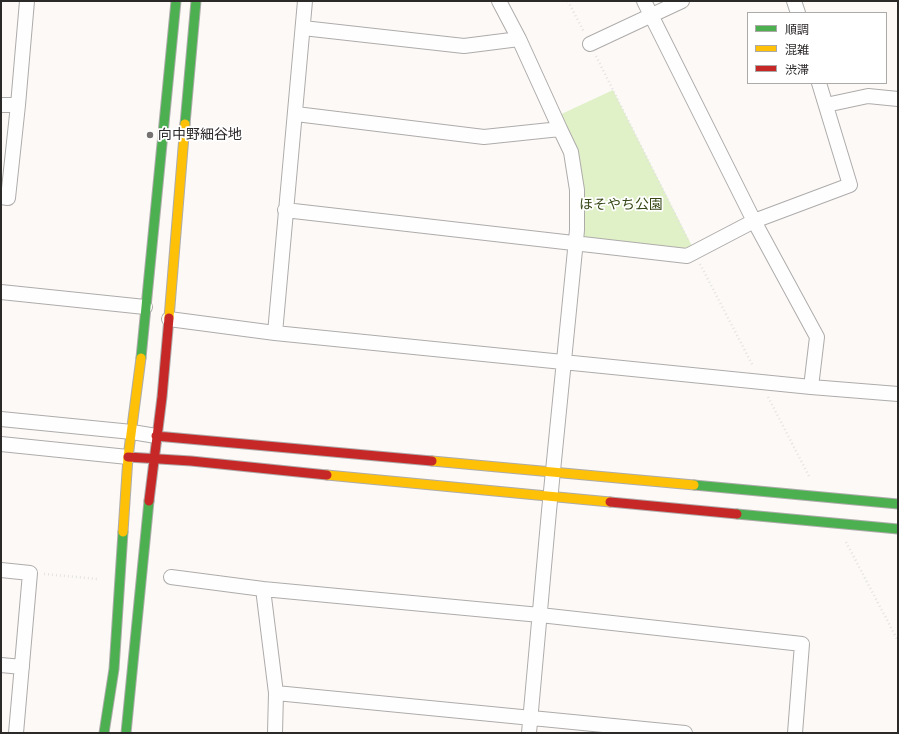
<!DOCTYPE html>
<html>
<head>
<meta charset="utf-8">
<style>
	body { margin:0 }
	#map { position:relative; width:899px; height:734px; overflow:hidden; background:#fcf9f7; font-family:Roboto,"Noto Sans JP",sans-serif }
	canvas { display:block }
	.frame { position:absolute; inset:0; border:2px solid #2c2a29; pointer-events:none }
	.legend { position:absolute; left:747px; top:12px; width:140px; height:72px; box-sizing:border-box; background:#fff; border:1px solid #abaaa9; margin:0; padding:5px 7px; list-style:none; font-size:12px; color:#2c2a29 }
	.legend li { display:flex; align-items:center; gap:8px; height:20px }
	.legend b { width:20px; border:1px solid #abaaa9 }
</style>
</head>
<body>
<div id="map">
<canvas width="899" height="734"></canvas>
<div class="frame"></div>
<ul class="legend">
<li><b style="height:5px;background:#4caf50"></b>順調</li>
<li><b style="height:5px;background:#ffc107"></b>混雑</li>
<li><b style="height:5px;background:#c62828"></b>渋滞</li>
</ul>
</div>
<script>
const ctx = document.querySelector('canvas').getContext('2d');
ctx.lineJoin = 'round';
function fillPath(path, color) { ctx.fillStyle = color; ctx.fill(path, 'evenodd'); }
function trace(path, color, width, dash) { ctx.strokeStyle = color; ctx.lineWidth = width; ctx.lineCap = dash ? 'butt' : 'round'; ctx.setLineDash(dash || []); ctx.stroke(path); }
function drawText(font, color, halo, rows, align = 'center') {
  ctx.font = font + ' Roboto,"Noto Sans JP",sans-serif'; ctx.lineWidth = 3.5; ctx.setLineDash([]); ctx.textBaseline = 'middle'; ctx.strokeStyle = halo; ctx.fillStyle = color; for (const [text, x, y, turn = 0] of rows) {
    ctx.save(); ctx.translate(x, y); ctx.rotate((+turn || 0) * Math.PI / 180); ctx.textAlign = isNaN(turn) ? turn : align; if (halo) ctx.strokeText(text, 0, 0); ctx.fillText(text, 0, 0); ctx.restore();
  }
}
fillPath(new Path2D(`
	M613,90L695,252L576,244L577,190L555,117Z`), '#e0f0c7');
const street = new Path2D(`
	M499,1L519,39
	M644,1L754,221L817,337L811,387
	M794,1L798,13
	M303,28L464,46L519,39L560,129
	M590,44L682,1
	M1,105H18L27,1
	M826,105L868,96L898,99
	M296,114L484,137L560,129L571,152L577,190V230L549,511L529,733
	M1,197L8,198L18,105
	M285,210L687,256L754,221L850,185L819,83
	M1,292L145,307
	M169,319L275,333L811,387L898,394
	M275,333C284,222 296,112 305,1
	M1,419L132,432L156,436
	M1,444L128,457
	M1,570L30,573L16,733
	M171,577L263,589L276,693L275,733
	M263,589L540,615L802,644L795,733
	M1,665L22,667
	M276,693L685,733`);
const fast = new Path2D(`
	M185,124L196,1
	M141,358L176,1
	M694,485L898,504
	M737,514L898,529
	M104,733L114,669L123,532
	M126,733L149,501`);
const slow = new Path2D(`
	M169,318L185,124
	M432,461L694,485
	M327,475L610,502
	M123,532L128,457L141,358`);
const jam = new Path2D(`
	M156,436L432,461
	M128,457L191,461L327,475
	M149,501L162,397L169,318
	M610,502L737,514`);
trace(street, '#aeacab', 16);
trace(fast, '#aeacab', 11);
trace(slow, '#aeacab', 11);
trace(jam, '#aeacab', 11);
trace(new Path2D(`
	M568,1L584,32
	M596,56L688,240
	M700,264L753,366
	M768,397L810,478
	M846,542L898,641
	M44,574L98,579`), '#e3e3e2', 2.5, [1, 3]);
trace(street, '#fffefe', 14);
trace(fast, '#4caf50', 9);
trace(slow, '#ffc107', 9);
trace(jam, '#c62828', 9);
for (const [x, y, r, color] of [
	[150,135,4,"#757271"]
]) { const dot = new Path2D(); dot.arc(x, y, r, 0, 2 * Math.PI); ctx.fillStyle = color; ctx.fill(dot); trace(dot, '#fff', 1.5); }
drawText('14px', '#2c2a29', '#fff', [
	["向中野細谷地",158,135]
], 'left');
drawText('14px', '#364815', '#fff', [
	["ほそやち公園",621,205]
]);
</script>
</body>
</html>
